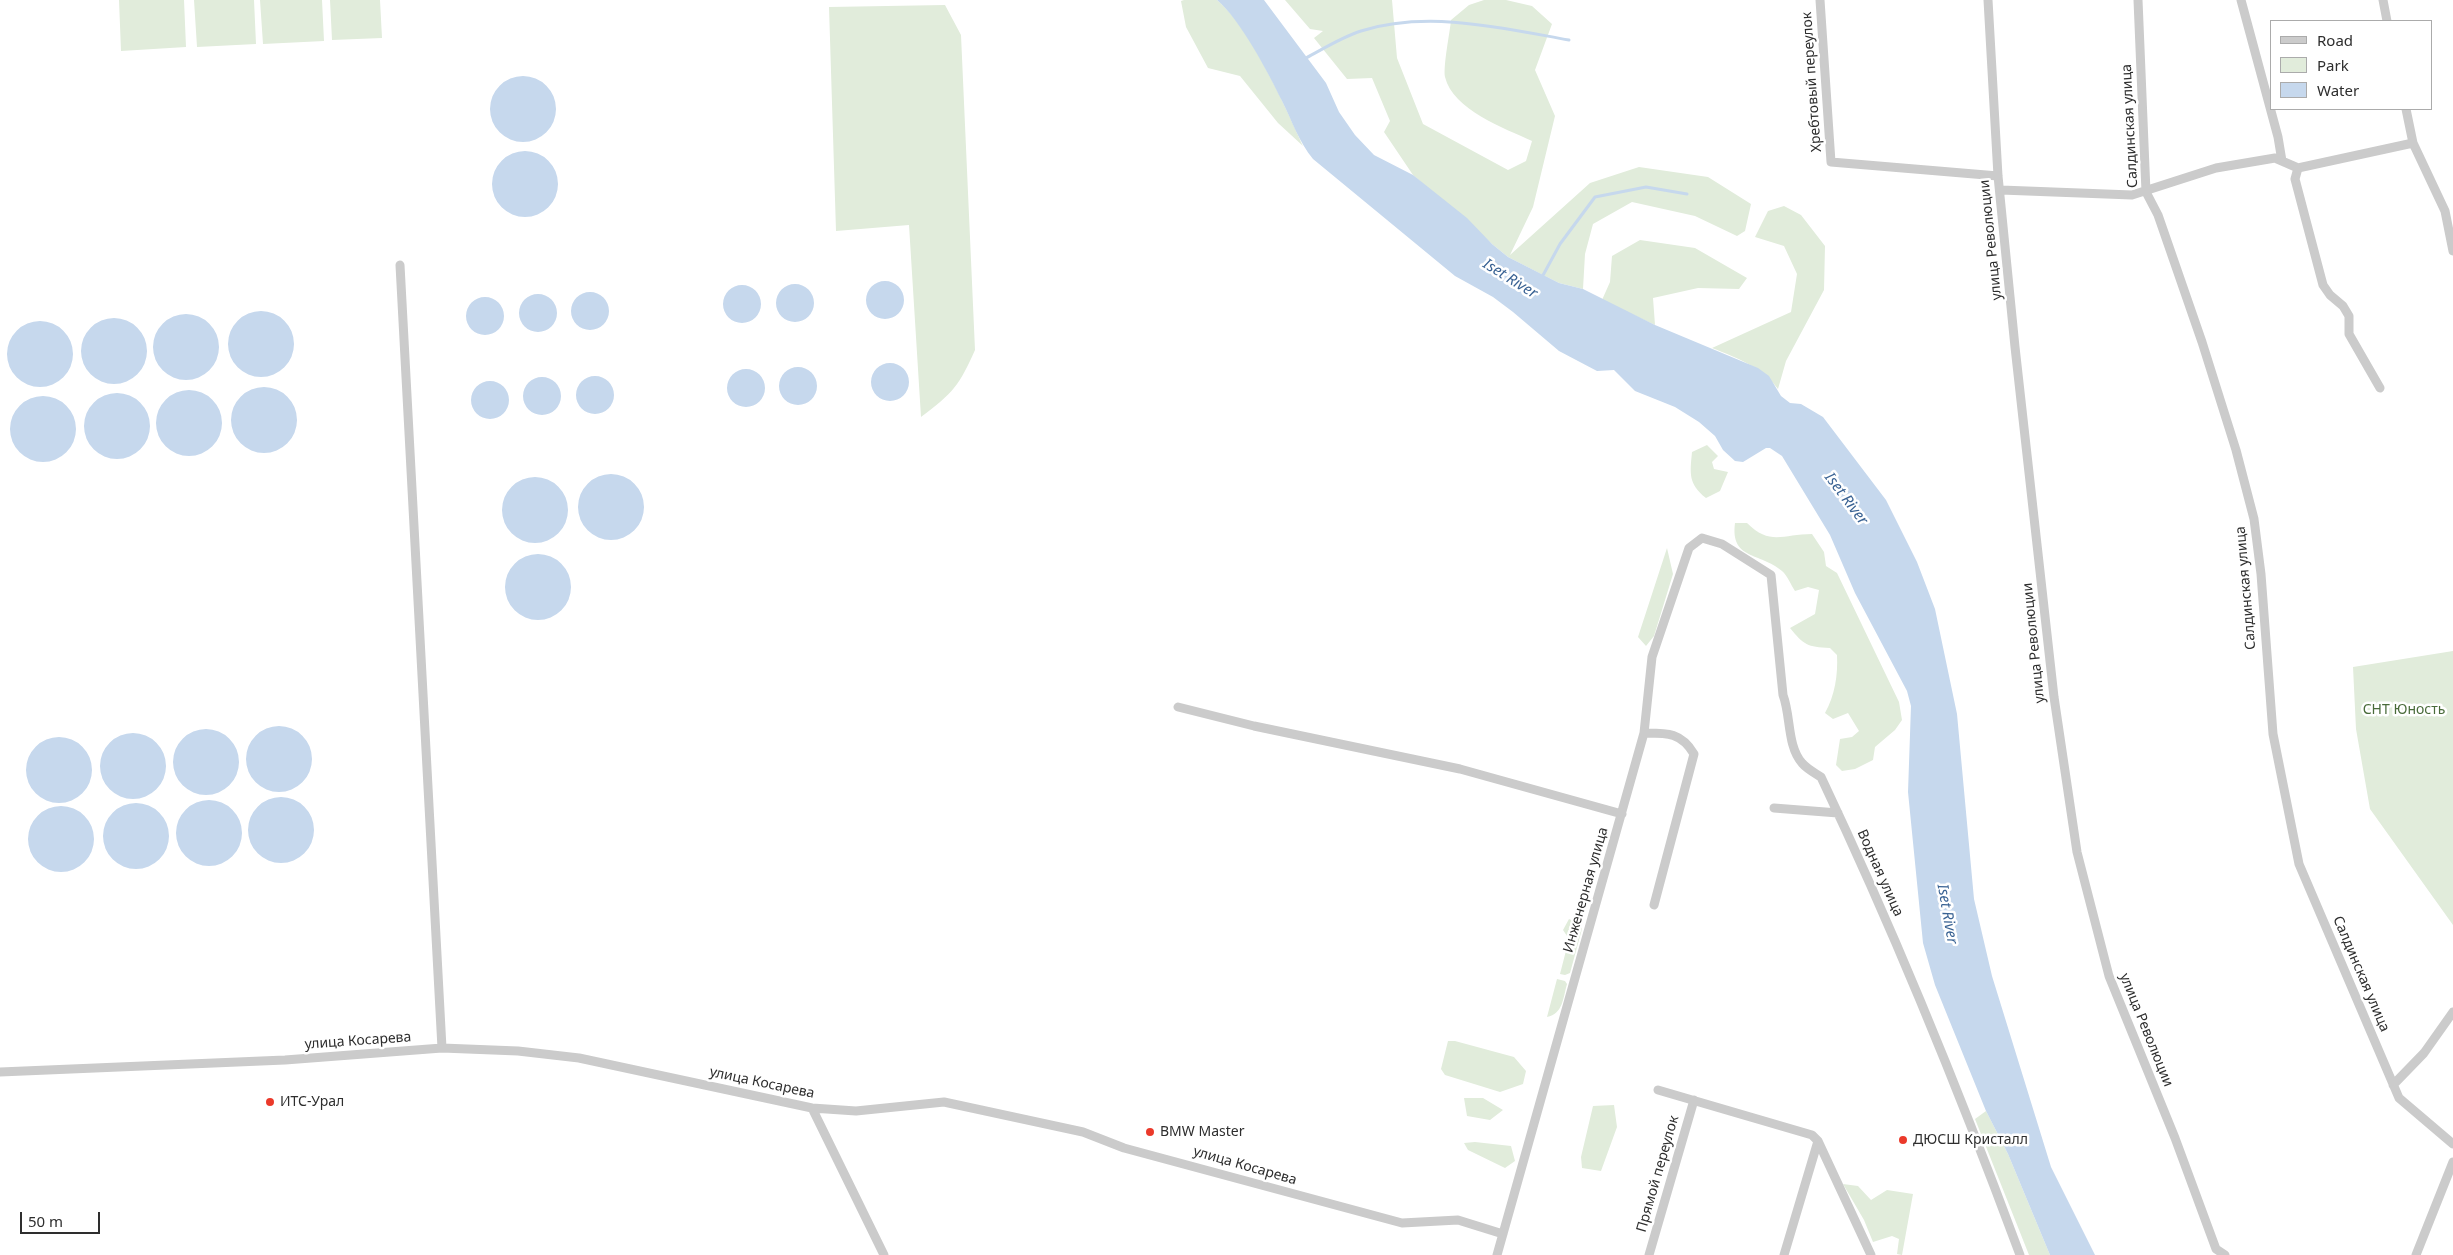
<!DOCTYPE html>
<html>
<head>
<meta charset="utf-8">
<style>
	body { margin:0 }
	#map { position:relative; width:2453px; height:1255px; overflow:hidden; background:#fff; font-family:"Noto Sans",sans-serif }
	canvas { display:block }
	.legend { position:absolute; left:2270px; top:20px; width:162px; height:90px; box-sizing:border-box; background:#fff; border:1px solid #ababab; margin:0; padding:6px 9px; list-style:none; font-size:15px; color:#2e2e2e }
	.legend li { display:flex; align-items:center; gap:10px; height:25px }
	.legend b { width:25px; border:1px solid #ababab }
	.scale { position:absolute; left:20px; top:1212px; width:80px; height:22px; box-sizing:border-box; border:2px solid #2e2e2e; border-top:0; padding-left:6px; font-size:15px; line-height:18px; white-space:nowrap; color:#2e2e2e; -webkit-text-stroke:4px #fff; paint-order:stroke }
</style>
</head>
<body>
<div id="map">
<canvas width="2453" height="1255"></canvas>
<ul class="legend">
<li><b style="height:6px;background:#cbcbcb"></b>Road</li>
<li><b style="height:14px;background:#e1ecdb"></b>Park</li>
<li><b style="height:14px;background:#c6d8ed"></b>Water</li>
</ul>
<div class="scale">50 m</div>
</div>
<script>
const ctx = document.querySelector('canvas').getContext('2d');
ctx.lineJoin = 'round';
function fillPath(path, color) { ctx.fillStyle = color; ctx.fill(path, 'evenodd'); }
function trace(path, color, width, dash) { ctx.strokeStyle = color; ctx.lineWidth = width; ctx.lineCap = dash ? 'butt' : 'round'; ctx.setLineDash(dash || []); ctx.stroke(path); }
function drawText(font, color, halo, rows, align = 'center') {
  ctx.font = font + ' "Noto Sans",sans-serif'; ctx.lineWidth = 5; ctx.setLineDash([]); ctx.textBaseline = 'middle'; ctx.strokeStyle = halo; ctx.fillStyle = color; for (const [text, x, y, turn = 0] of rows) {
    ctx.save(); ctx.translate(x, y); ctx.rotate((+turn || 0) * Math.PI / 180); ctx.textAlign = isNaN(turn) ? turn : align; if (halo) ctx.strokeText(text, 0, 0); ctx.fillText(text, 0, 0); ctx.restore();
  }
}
fillPath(new Path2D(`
	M119,0H184L186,47L121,51Z
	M194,0H254L256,44L197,47Z
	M260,0H322L324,41L263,44Z
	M330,0H380L382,38L332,40Z
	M1184,0H1217C1250,27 1285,106 1303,146L1278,123L1240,76L1208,68L1186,27L1181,1Z
	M1285,0H1392L1397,58L1423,124L1508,170L1526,161L1532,141C1504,128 1453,110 1445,77C1443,66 1450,32 1451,20L1469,5L1484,0H1506L1532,6L1552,24L1535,70L1555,116L1533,207L1510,255L1590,183L1639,167L1708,177L1751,204L1745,231L1737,236L1695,216L1632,202L1593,224L1585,254L1583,289L1559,283L1543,275L1508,257L1492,244L1413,175L1384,132L1390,121L1372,78L1347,79L1314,38L1323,31L1310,29Z
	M945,5L961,35L975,350C959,386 953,393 921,417L909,225L836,231L829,7Z
	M1784,206L1801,215L1825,246L1824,290L1786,361L1778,389C1762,367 1737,358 1712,348L1791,312L1797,274L1784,246L1755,237L1768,211Z
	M1640,240L1695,248L1747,278L1739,289L1698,288L1653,298L1655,325L1602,300L1610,282L1612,256Z
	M1707,445L1718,456L1712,462L1714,469L1728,472L1720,491L1706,498C1688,484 1690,473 1692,452Z
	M1735,523H1747C1770,546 1783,534 1812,534L1824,552L1826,566L1837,573L1899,702L1902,720L1895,730L1875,747L1873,760L1855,769L1842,771L1836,765L1840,739L1852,737L1859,731L1848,713L1833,719L1825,713C1835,695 1838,675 1837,655L1830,648C1807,647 1804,645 1790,628L1815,614L1819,590L1808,587L1795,591C1791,585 1787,575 1782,571C1760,552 1730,560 1735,523Z
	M1667,548L1673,574L1654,636L1646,646L1638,637Z
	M2453,651V925L2370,809L2356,729L2353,667Z
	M1569,919L1580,924L1582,929L1570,973L1565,975L1560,974L1569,939L1563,930Z
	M1557,979L1565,981L1567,984C1563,998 1563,1014 1547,1017Z
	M1448,1041H1455L1514,1057L1526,1071L1523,1084L1500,1092L1445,1075L1441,1069Z
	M1464,1098H1483L1503,1110L1490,1120L1467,1116Z
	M1614,1105L1617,1127L1601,1171L1582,1168L1581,1157L1593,1106Z
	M1986,1111L2008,1154L2050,1255H2029L1975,1119Z
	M1475,1142L1511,1146L1515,1161L1505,1168L1468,1150L1464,1143Z
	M1843,1184L1858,1186L1871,1200L1887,1190L1913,1194L1902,1255L1897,1254L1899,1239L1892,1236L1873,1242L1864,1220Z`), '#e1ecdb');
fillPath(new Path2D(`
	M1217,0H1264L1326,83L1339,112L1355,135L1374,155L1413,175L1467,218L1492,244L1508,257L1559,283L1583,289L1655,325L1758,368L1769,376L1781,396L1790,403L1801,404L1823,417L1886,500L1917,562L1935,609L1957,714L1974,899L1992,976L2051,1167L2095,1255H2050L2008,1154L1986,1111L1935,985L1923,943L1908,792L1911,706L1907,691L1855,593L1830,535L1782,456L1770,448H1766L1743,462L1735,461L1723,450L1715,436L1699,422L1675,407L1635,391L1614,370L1597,371L1559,351L1513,312L1493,297L1455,276L1313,159C1299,142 1292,121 1282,101C1269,74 1240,19 1217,0Z
	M490 109a33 33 0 1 1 66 0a33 33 0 1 1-66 0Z
	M492 184a33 33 0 1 1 66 0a33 33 0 1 1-66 0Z
	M866 300a19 19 0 1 1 38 0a19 19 0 1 1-38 0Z
	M776 303a19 19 0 1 1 38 0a19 19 0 1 1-38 0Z
	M723 304a19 19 0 1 1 38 0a19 19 0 1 1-38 0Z
	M571 311a19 19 0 1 1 38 0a19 19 0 1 1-38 0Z
	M519 313a19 19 0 1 1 38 0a19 19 0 1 1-38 0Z
	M466 316a19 19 0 1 1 38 0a19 19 0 1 1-38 0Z
	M228 344a33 33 0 1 1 66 0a33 33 0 1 1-66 0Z
	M153 347a33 33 0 1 1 66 0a33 33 0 1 1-66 0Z
	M81 351a33 33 0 1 1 66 0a33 33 0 1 1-66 0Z
	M7 354a33 33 0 1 1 66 0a33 33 0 1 1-66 0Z
	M871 382a19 19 0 1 1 38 0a19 19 0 1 1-38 0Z
	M779 386a19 19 0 1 1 38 0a19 19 0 1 1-38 0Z
	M727 388a19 19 0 1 1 38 0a19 19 0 1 1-38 0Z
	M576 395a19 19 0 1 1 38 0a19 19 0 1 1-38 0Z
	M523 396a19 19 0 1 1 38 0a19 19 0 1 1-38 0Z
	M471 400a19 19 0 1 1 38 0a19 19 0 1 1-38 0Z
	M231 420a33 33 0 1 1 66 0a33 33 0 1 1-66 0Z
	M156 423a33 33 0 1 1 66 0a33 33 0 1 1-66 0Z
	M84 426a33 33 0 1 1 66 0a33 33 0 1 1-66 0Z
	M10 429a33 33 0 1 1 66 0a33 33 0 1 1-66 0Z
	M578 507a33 33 0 1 1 66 0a33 33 0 1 1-66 0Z
	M502 510a33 33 0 1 1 66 0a33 33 0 1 1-66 0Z
	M505 587a33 33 0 1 1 66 0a33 33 0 1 1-66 0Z
	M246 759a33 33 0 1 1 66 0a33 33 0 1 1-66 0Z
	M173 762a33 33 0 1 1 66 0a33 33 0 1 1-66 0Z
	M100 766a33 33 0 1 1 66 0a33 33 0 1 1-66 0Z
	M26 770a33 33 0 1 1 66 0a33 33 0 1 1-66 0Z
	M248 830a33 33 0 1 1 66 0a33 33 0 1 1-66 0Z
	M176 833a33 33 0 1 1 66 0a33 33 0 1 1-66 0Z
	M103 836a33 33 0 1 1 66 0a33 33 0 1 1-66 0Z
	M28 839a33 33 0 1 1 66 0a33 33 0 1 1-66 0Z`), '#c6d8ed');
trace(new Path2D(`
	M1306,58C1323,49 1342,37 1361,31C1428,10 1502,28 1569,40
	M1541,279L1560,244L1595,197L1646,187L1687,194`), '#c6d8ed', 3);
trace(new Path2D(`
	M1820,0L1831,162L1998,176
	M1988,0L1998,176L2015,347L2054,697L2077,852L2109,976L2175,1138L2216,1249L2225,1255
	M2138,0L2146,192L2158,215L2202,342L2236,450L2254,519L2261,574L2273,734L2299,864L2399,1098L2453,1144
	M2241,0L2278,137L2282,161
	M2383,0L2387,21
	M2406,109L2413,143L2445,211L2453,251
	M2298,168L2295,179L2323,285L2330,295L2343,306L2349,316V334L2380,388
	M2001,190L2132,195L2216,168L2275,158L2298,168L2413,143
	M400,265L442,1048
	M1178,707L1254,726L1460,769L1622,814
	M1644,733C1666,733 1681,732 1694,754L1654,905
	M1774,808L1838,813
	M0,1072L285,1060L442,1048L518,1051L579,1058L812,1108L856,1111L944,1102L1083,1132L1124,1148L1402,1223L1458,1220L1503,1234
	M2393,1085L2424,1053L2453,1012
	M1658,1090L1812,1135L1818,1141L1871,1255
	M812,1108L884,1255
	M1497,1255L1644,733L1652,657L1689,548L1702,538L1722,544L1771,575L1783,695C1791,716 1787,746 1802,763C1807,769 1815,773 1821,777C1895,933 1960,1093 2020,1255
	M1649,1255L1694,1100
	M1784,1255L1818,1141
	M2416,1255L2453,1162`), '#cbcbcb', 9);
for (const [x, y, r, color] of [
	[270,1102,5,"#eb392a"],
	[1150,1132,5,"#eb392a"],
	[1903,1140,5,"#eb392a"]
]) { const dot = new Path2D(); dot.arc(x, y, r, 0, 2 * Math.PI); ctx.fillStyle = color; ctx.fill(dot); trace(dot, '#fff', 2); }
drawText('14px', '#2e2e2e', '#fff', [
	["Хребтовый переулок",1812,82,-94],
	["Салдинская улица",2130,126,-93],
	["улица Революции",1991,240,-96],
	["Салдинская улица",2246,588,-95],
	["улица Революции",2034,643,-96],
	["Водная улица",1880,873,66],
	["Инженерная улица",1586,890,-74],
	["Салдинская улица",2361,974,67],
	["улица Революции",2146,1030,68],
	["улица Косарева",358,1041,-4],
	["улица Косарева",762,1083,12],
	["улица Косарева",1245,1166,16],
	["Прямой переулок",1658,1174,-74]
]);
drawText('14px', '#496b3a', '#fff', [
	["СНТ Юность",2404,710]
]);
drawText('14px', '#2e2e2e', '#fff', [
	["ИТС-Урал",280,1102],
	["BMW Master",1160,1132],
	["ДЮСШ Кристалл",1913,1140]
], 'left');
drawText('italic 15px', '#396293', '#fff', [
	["Iset River",1510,279,32],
	["Iset River",1846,499,53],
	["Iset River",1947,914,80]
]);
</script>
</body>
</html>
